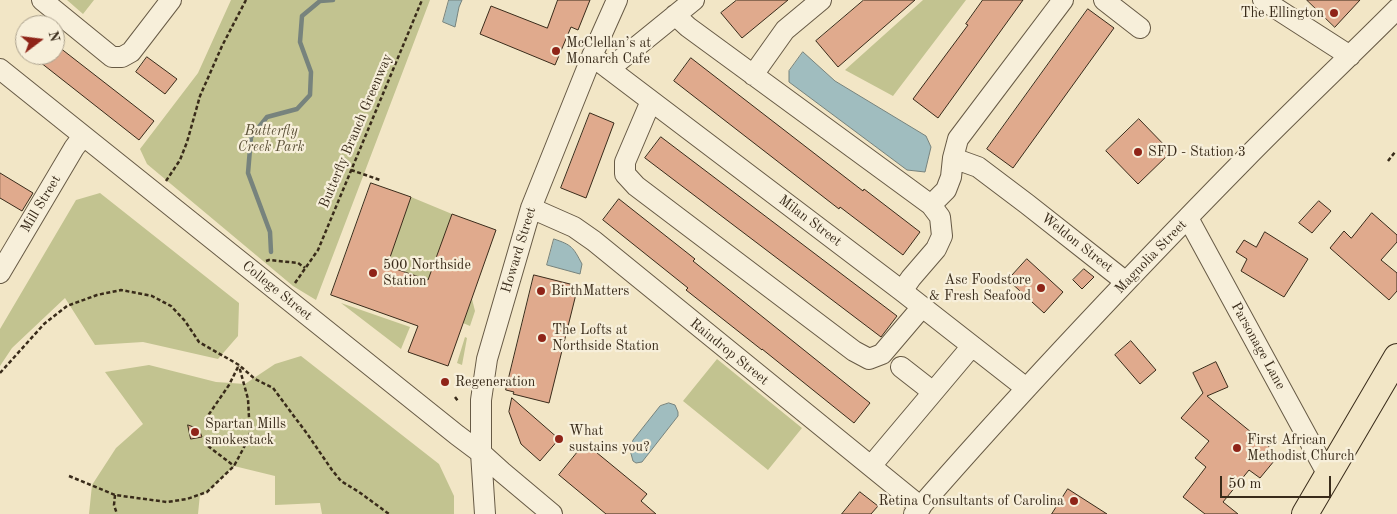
<!DOCTYPE html>
<html>
<head>
<meta charset="utf-8">
<style>
	body { margin:0 }
	#map { position:relative; width:1397px; height:514px; overflow:hidden; background:#f2e6c6; font-family:"Old Standard TT",serif }
	canvas { display:block }
	.north { position:absolute; left:15px; top:15px; width:50px; height:50px; box-sizing:border-box; background:#f7efda; border:1px solid #aba18d; border-radius:50%; rotate:75deg; font-size:14px; font-weight:700; line-height:20px; text-align:center; color:#392b1a }
	.north::after { content:''; display:block; margin:auto; width:18px; height:22px; background:#8f2418; clip-path:polygon(50% 0,100% 100%,50% 72%,0 100%) }
	.scale { position:absolute; left:1220px; top:476px; width:111px; height:22px; box-sizing:border-box; border:2px solid #392b1a; border-top:0; padding-left:6px; font-size:15px; line-height:18px; white-space:nowrap; color:#392b1a; -webkit-text-stroke:4px #f7efda; paint-order:stroke }
</style>
</head>
<body>
<div id="map">
<canvas width="1397" height="514"></canvas>
<div class="north">N</div>
<div class="scale">50 m</div>
</div>
<script>
const ctx = document.querySelector('canvas').getContext('2d');
ctx.lineJoin = 'round';
function fillPath(path, color) { ctx.fillStyle = color; ctx.fill(path, 'evenodd'); }
function trace(path, color, width, dash) { ctx.strokeStyle = color; ctx.lineWidth = width; ctx.lineCap = dash ? 'butt' : 'round'; ctx.setLineDash(dash || []); ctx.stroke(path); }
function drawText(font, color, halo, rows, align = 'center') {
  ctx.font = font + ' "Old Standard TT",serif'; ctx.lineWidth = 4.5; ctx.setLineDash([]); ctx.textBaseline = 'middle'; ctx.strokeStyle = halo; ctx.fillStyle = color; for (const [text, x, y, turn = 0] of rows) {
    ctx.save(); ctx.translate(x, y); ctx.rotate((+turn || 0) * Math.PI / 180); ctx.textAlign = isNaN(turn) ? turn : align; if (halo) ctx.strokeText(text, 0, 0); ctx.fillText(text, 0, 0); ctx.restore();
  }
}
fillPath(new Path2D(`
	M67,0H94L83,14Z
	M231,0H430L316,300L293,286L147,164L140,149L198,73Z
	M923,0H966L893,96L845,70Z
	M100,193L239,303L238,336L218,359L143,342L95,345L65,298L12,348L0,366V329L76,200Z
	M411,197L452,214L428,280L387,266Z
	M472,299L475,311L470,326L463,323Z
	M341,303L410,327L401,349Z
	M465,337L467,338L462,365L457,363Z
	M301,356L439,464L454,496V514H322L320,503L275,505V476L234,466L207,492L200,494L198,514H89L92,485L116,448L143,424L105,372L149,365L216,382L245,384L275,364Z
	M717,359L802,428L768,470L683,401Z`), '#c2c390');
const water = new Path2D(`
	M449,0H462L459,7L455,27L443,22Z
	M803,52L835,81L926,136L931,147L925,172L907,170L789,82V71Z
	M554,239C572,245 573,247 582,264L580,274L547,265Z
	M669,403L675,405L678,412V416L642,462L636,463L633,461L630,450L633,440L660,406Z`);
fillPath(water, '#a0bdbf');
trace(water, '#77837d', 1);
trace(new Path2D(`
	M271,252L270,232L248,173L251,137L267,117L297,109L310,95L311,72L300,42L302,16L320,1L333,0`), '#77837d', 4.5);
const building = new Path2D(`
	M558,0H590L578,30L571,27L555,65L480,34L491,6L547,28Z
	M737,0H788L742,38L721,13Z
	M864,0H915L838,67L816,41Z
	M983,0H1023L938,118L913,99L968,25L966,24Z
	M1307,0H1360L1335,27Z
	M1088,9L1114,28L1013,168L987,149Z
	M55,44L154,121L139,140L31,55H55Z
	M147,57L177,79L165,94L136,72Z
	M691,58L863,191L864,189L920,232L903,255L840,207L839,209L674,81Z
	M590,113L614,123L586,198L561,188Z
	M1139,119L1171,152L1138,184L1106,151Z
	M661,137L897,316L881,337L645,158Z
	M0,173L33,193L22,211L0,198Z
	M371,183L411,197L387,266L428,280L452,214L496,230L448,366L408,352L418,326L331,295Z
	M619,199L695,259L693,261L870,403L854,423L762,349V350L686,290L688,288L603,220Z
	M1319,201L1331,211L1312,233L1299,223Z
	M1372,213L1397,235V242L1381,260L1397,273V291L1389,300L1330,248L1344,231L1351,238Z
	M1265,232L1308,259L1284,297L1241,271L1247,259L1236,252L1244,240L1256,247Z
	M1027,259L1063,292L1044,313L1008,280Z
	M1084,269L1094,277L1082,289L1073,280Z
	M534,275L578,286L549,403L513,394L514,392L506,390Z
	M1131,341L1156,370L1140,384L1115,355Z
	M1216,362L1228,387L1207,396L1279,455L1260,478L1249,470L1223,502L1238,514H1205L1183,497L1206,467L1195,458L1209,441L1181,418L1203,393L1193,373Z
	M512,398L559,439L540,461L521,444L509,412Z
	M188,425L199,429L202,437L191,439Z
	M585,443L647,494L641,501L656,514H606L559,475Z
	M1068,489L1107,514H1052Z
	M860,492L878,506L871,514H842Z`);
fillPath(building, '#e0aa8d');
trace(building, '#392b1a', 1);
const minor = new Path2D(`
	M42,0L112,57H122L131,52L171,0
	M1104,0L1140,28
	M1263,0L1350,56
	M675,15L688,27L931,205L940,217L942,236L936,249L911,278L902,291
	M592,56L902,291L1026,388
	M0,69L457,435L481,453L502,472L552,514
	M609,69L694,0
	M753,75L785,30L821,0
	M651,101L625,162V174L636,186L854,351L869,359L882,354L922,307
	M953,158L978,167L1027,204L1126,282
	M931,205L946,190L951,177L953,158L958,139L1063,0
	M531,208L574,227L594,241L921,507
	M1188,218L1328,475
	M0,273L74,148L83,136
	M901,367L933,392
	M871,466L972,346
	M485,514L481,453V400L487,359L531,208L592,56L617,0
	M914,514C1020,392 1131,275 1244,160C1294,109 1346,60 1397,9`);
const major = new Path2D(`
	M1305,514L1397,357`);
trace(minor, '#675a45', 22);
trace(major, '#392b1a', 28);
trace(new Path2D(`
	M1388,161L1395,152
	M351,170L380,180
	M166,181L180,160L187,142L200,96L222,46L246,0
	M266,261L269,260L298,263L305,268
	M295,283L318,250L422,0
	M0,373L44,324L67,306L97,295L121,290L152,296L171,306L185,321L199,342L239,365L255,379L273,388L308,435L332,470L341,481L359,492L389,514
	M455,397L458,401
	M205,420L229,385L239,365
	M208,446L234,466
	M69,476L115,495L167,502L187,499L207,492L234,466L250,436L248,399L239,366
	M115,495L114,505L117,514`), '#392b1a', 2.5, [4, 2.5]);
trace(minor, '#f7efda', 20);
trace(major, '#f2e6c6', 26);
for (const [x, y, r, color] of [
	[1334,13,5,"#8f2418"],
	[556,51,5,"#8f2418"],
	[1138,152,5,"#8f2418"],
	[373,273,5,"#8f2418"],
	[1041,288,5,"#8f2418"],
	[541,291,5,"#8f2418"],
	[542,338,5,"#8f2418"],
	[445,382,5,"#8f2418"],
	[195,432,5,"#8f2418"],
	[559,439,5,"#8f2418"],
	[1237,448,5,"#8f2418"],
	[1074,501,5,"#8f2418"]
]) { const dot = new Path2D(); dot.arc(x, y, r, 0, 2 * Math.PI); ctx.fillStyle = color; ctx.fill(dot); trace(dot, '#f7efda', 2); }
drawText('14px', '#392b1a', '#f7efda', [
	["The Ellington",1324,13,"right"],
	["McClellan’s at",566,43],
	["Monarch Cafe",566,59],
	["SFD - Station 3",1148,152],
	["500 Northside",383,265],
	["Station",383,281],
	["Asc Foodstore",1031,280,"right"],
	["& Fresh Seafood",1031,296,"right"],
	["BirthMatters",551,291],
	["The Lofts at",552,330],
	["Northside Station",552,346],
	["Regeneration",455,382],
	["Spartan Mills",205,424],
	["smokestack",205,440],
	["What",569,431],
	["sustains you?",569,447],
	["First African",1247,440],
	["Methodist Church",1247,456],
	["Retina Consultants of Carolina",1064,501,"right"]
], 'left');
drawText('italic 14px', '#5b5138', '#f7efda', [
	["Butterfly",271,131],
	["Creek Park",271,147]
]);
drawText('14px', '#392b1a', '#f7efda', [
	["Butterfly Branch Greenway",356,131,-67],
	["Mill Street",41,204,-59],
	["Milan Street",810,221,37],
	["Weldon Street",1077,243,38],
	["Howard Street",519,250,-73],
	["Magnolia Street",1151,257,-46],
	["College Street",277,291,39],
	["Parsonage Lane",1258,346,61],
	["Raindrop Street",729,352,39]
]);
</script>
</body>
</html>
